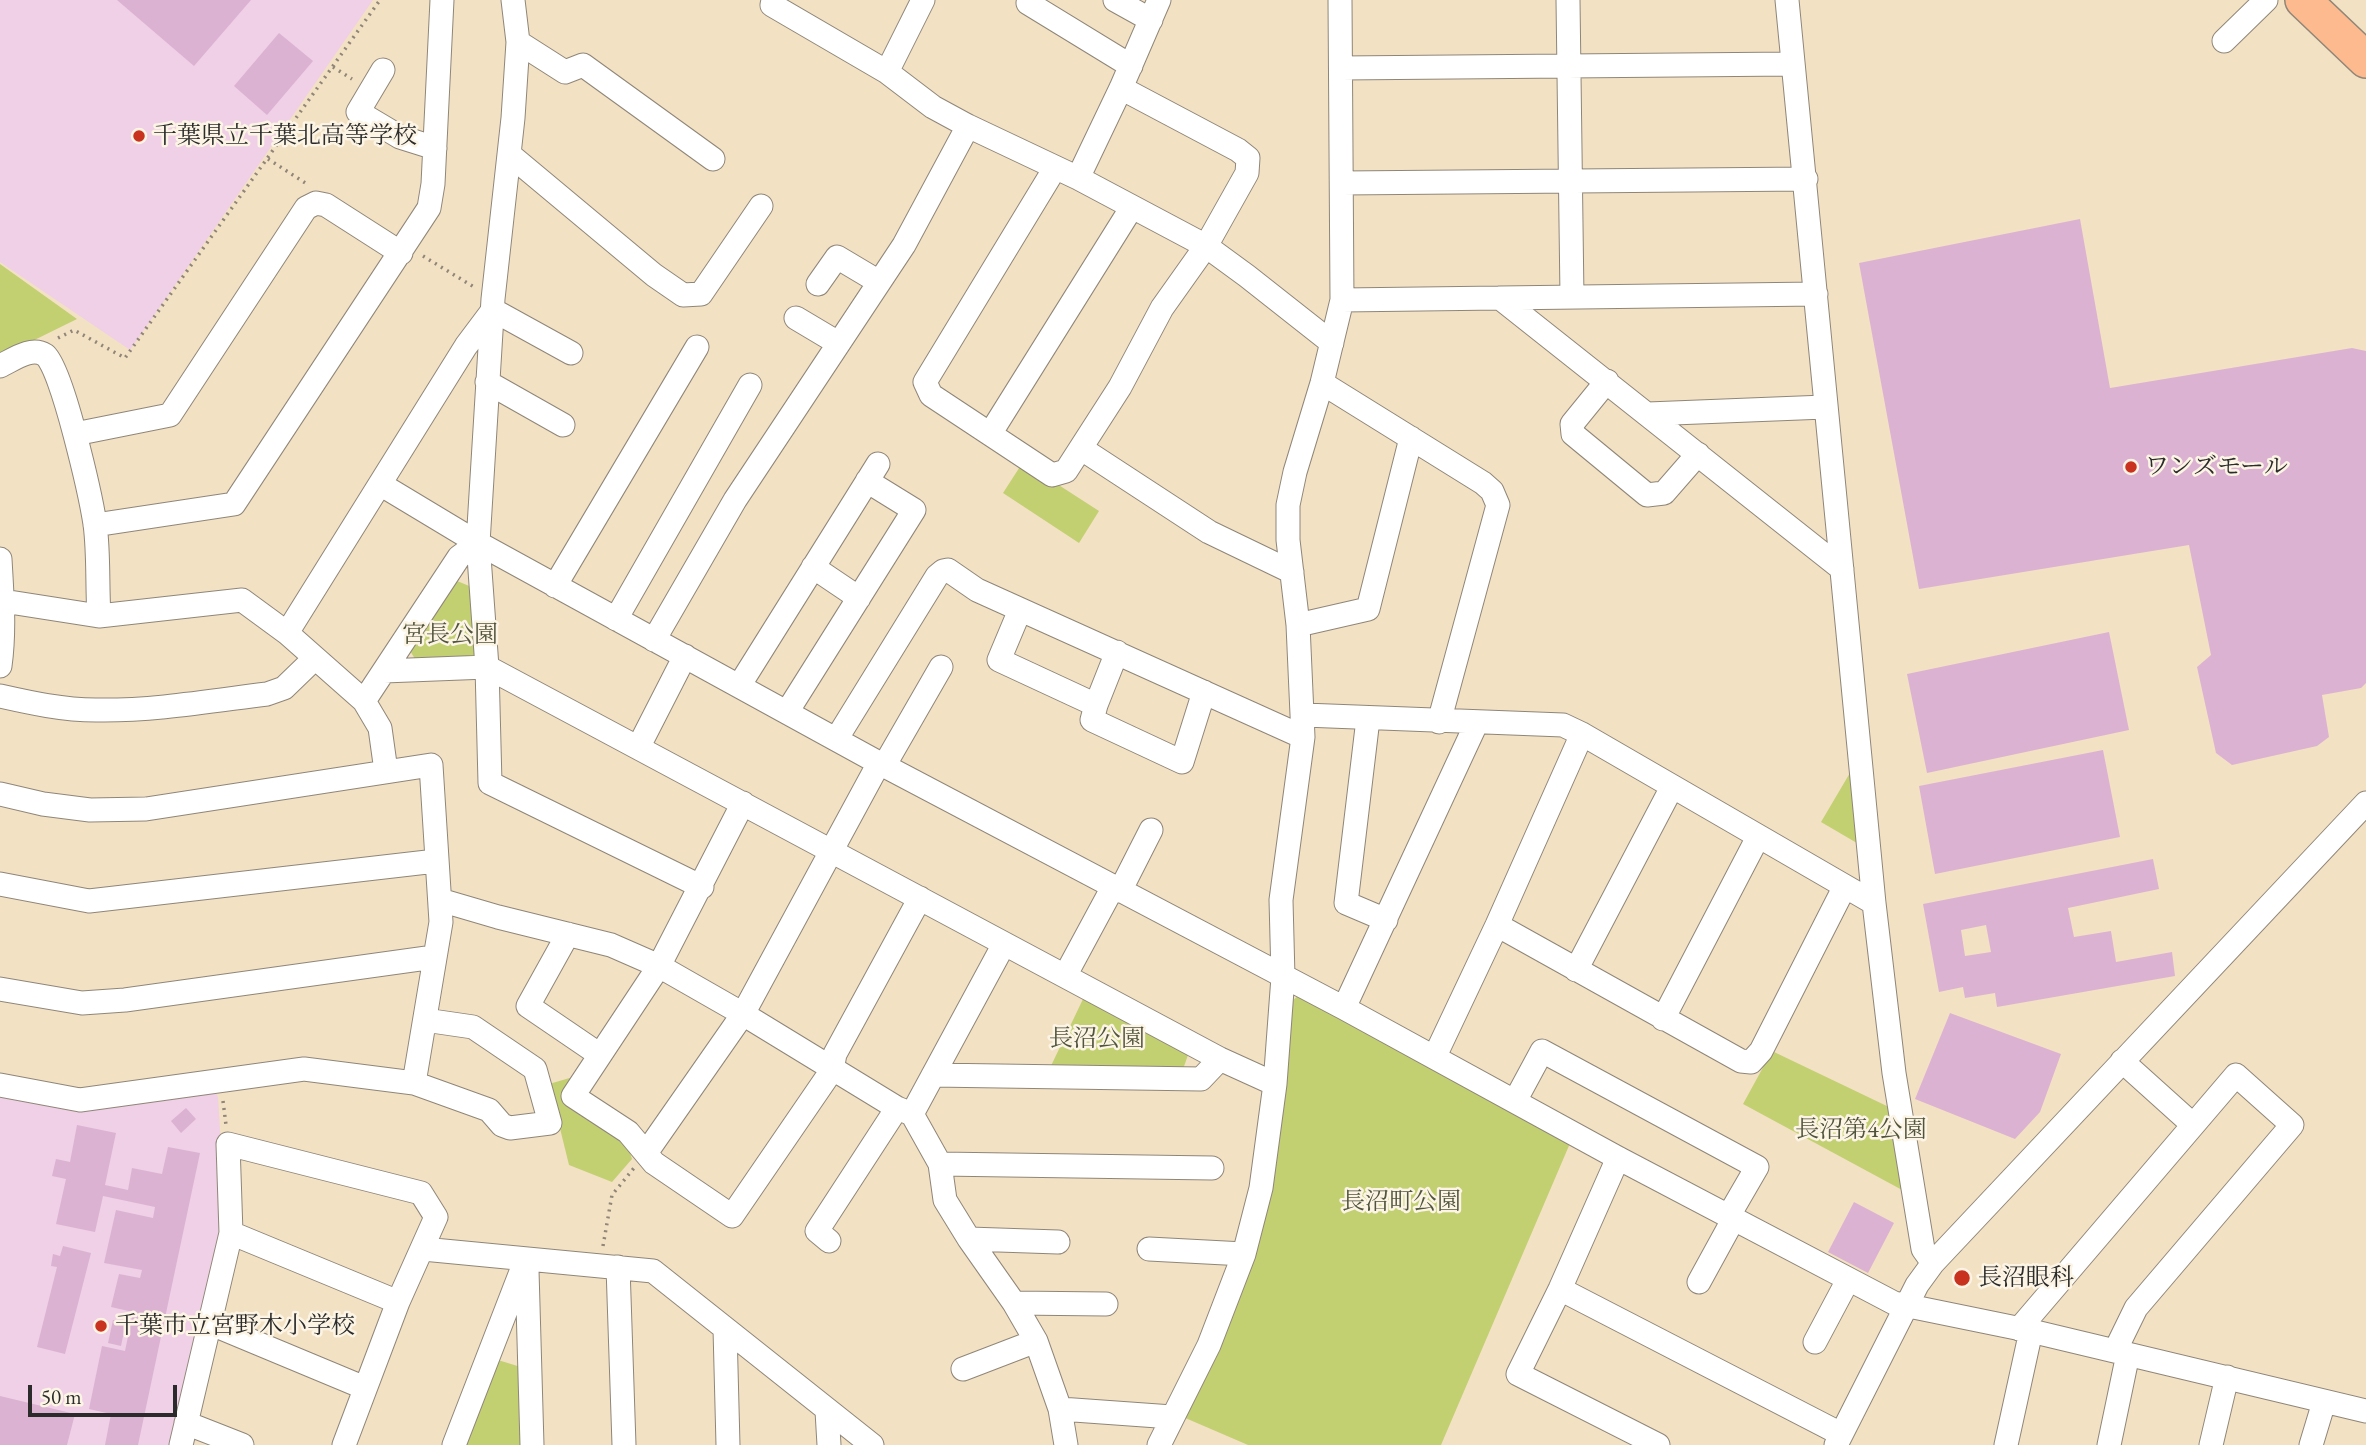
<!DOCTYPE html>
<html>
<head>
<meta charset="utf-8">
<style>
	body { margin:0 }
	#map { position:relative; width:2366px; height:1445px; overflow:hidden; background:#f3e1c4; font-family:"EB Garamond",serif }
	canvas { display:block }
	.scale { position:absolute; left:28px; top:1385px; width:149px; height:32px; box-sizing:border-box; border:4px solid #2b2b2b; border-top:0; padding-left:9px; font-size:21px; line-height:24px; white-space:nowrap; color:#2b2b2b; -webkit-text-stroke:5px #fcf5e5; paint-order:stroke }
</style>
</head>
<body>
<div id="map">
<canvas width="2366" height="1445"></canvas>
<div class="scale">50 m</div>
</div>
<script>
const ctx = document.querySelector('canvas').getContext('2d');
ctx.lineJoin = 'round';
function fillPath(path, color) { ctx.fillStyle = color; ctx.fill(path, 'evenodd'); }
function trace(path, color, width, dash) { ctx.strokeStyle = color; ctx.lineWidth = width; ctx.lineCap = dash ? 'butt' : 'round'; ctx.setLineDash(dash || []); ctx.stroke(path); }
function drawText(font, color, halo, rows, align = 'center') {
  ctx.font = font + ' "EB Garamond","Noto Serif JP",serif'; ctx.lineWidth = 5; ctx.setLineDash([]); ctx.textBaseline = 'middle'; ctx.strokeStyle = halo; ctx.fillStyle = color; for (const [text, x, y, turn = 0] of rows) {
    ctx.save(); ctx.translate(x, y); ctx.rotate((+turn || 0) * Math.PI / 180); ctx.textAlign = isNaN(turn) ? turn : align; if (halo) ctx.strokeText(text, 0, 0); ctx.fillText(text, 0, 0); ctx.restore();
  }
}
fillPath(new Path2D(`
	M0,0H373L130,350L0,262Z
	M215,1091L218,1097L223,1178L222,1262L172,1445H0V1094Z`), '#efd0e6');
fillPath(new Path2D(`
	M0,264L77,319L0,357Z
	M1023,462L1099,511L1079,543L1003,493Z
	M450,578L474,588L479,653L471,662L418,664L409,649Z
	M1857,761L1862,846L1821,822Z
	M1301,993L1571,1141L1441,1445H1248L1183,1417L1247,1272L1291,1002Z
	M1084,997L1188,1055L1181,1075L1049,1070Z
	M1772,1051L1891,1108L1904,1191L1743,1104Z
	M580,1075L564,1096L626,1140L632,1159L612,1182L569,1165L549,1084Z
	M498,1360L524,1368L527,1445H465Z`), '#c2d072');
fillPath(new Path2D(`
	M117,0H251L194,66Z
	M279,33L313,61L267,115L234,86Z
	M2080,219L2110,388L2352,348L2366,351V683L2361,688L2322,695L2329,737L2317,746L2232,765L2216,753L2197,667L2211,655L2189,545L1919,589L1859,263Z
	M2109,632L2129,730L1927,773L1907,674Z
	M2103,750L2120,837L1935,874L1919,786Z
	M2153,859L2159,889L2068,908L2074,937L2111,931L2116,962L2172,952L2175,976L1997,1007L1995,993L1965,998L1963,987L1939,992L1923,904ZM1986,925L1991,952L1965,956L1961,930Z
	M1950,1013L2061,1054L2040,1112L2015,1139L1915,1099Z
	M186,1108L196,1119L181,1133L171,1121Z
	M77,1125L116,1133L105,1185L128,1190L132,1168L162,1174L168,1147L200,1153L138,1445H105L111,1414L89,1409L102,1346L125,1351L133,1312L111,1307L119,1274L140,1278L142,1270L104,1263L116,1210L153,1218L155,1207L103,1196L95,1232L56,1224L66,1179L52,1176L56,1159L70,1162Z
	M1854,1202L1894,1223L1868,1273L1828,1252Z
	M63,1246L91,1253L65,1354L37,1347L57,1267L51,1266L53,1254L60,1256Z
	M113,1320L126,1322L121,1346L108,1343Z
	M0,1396L75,1414L67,1445H0Z`), '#dcb2d3');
const minor = new Path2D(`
	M513,0L518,42L513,118L493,299L478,543L487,667L490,783L702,887
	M773,0L772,5L887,72L933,107L968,126L1078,178L1206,246L1247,276L1332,343
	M1115,0L1151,20
	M1568,0L1572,297
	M1787,0L1874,903L1894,1073L1923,1249L1933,1263
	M1028,3L1131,66
	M2224,41L2266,0
	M518,42L565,72L583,65L713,159
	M1341,68L1792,64
	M383,70L358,112L400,137L435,148
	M887,72L923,0
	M509,154L654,275L683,295L701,294L761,206
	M1055,168L925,382L931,395L1052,475L1066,471L1120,387L1162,308L1206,246L1247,173L1248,158L1238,150L1121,88
	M1078,178L1121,88L1159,0
	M1342,183L1806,179
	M818,284L837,257L879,282
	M1500,298L1842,569
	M1342,300L1816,294
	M796,318L838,343
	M0,366C13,360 31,346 45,355C62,367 91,498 95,524C99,554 97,586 99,616
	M1607,381L1572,424L1573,434L1647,495L1664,493L1698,454
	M487,382L563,425
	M1322,383L1483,483L1492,491L1498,505L1439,722
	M1648,414L1825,407
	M75,434L170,415L306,208L316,203L326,205L401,253
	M990,434L1132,207
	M1082,449L1209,532L1292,572
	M380,484L478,543L879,763L1344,1008L1618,1158L1894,1303L2031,1331L2366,1411
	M95,525L234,504L429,208L433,184L442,0
	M0,559C2,595 5,630 0,666
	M813,567L859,598
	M555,586L697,347
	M3,601L99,616L242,600L287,633L364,701L380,728L386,771
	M1020,610L999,660L1096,705
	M616,619L750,385
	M1298,625L1368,609L1411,438
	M287,633L466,346L493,310L571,353
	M654,640L735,500L904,245L968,126
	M1117,652L1096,705L1092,720L1182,762L1204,692
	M384,671L487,667L1220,1059L1275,1084
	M739,686L878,464
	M0,696C31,703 63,710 96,710C153,711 211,701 267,694L284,688L314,659
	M364,701L459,557L478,543
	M787,712L914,510L867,481
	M1304,715L1563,725L1582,734L1874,903
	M1368,719L1346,903L1386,920
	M837,738L937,576L943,571L948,570L977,590L1303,737
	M639,746L685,656
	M884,766L941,667
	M0,794L43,804L90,810L146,809L431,765L441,922L414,1083
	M743,803L659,966L573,1096L628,1132L654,1163L732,1216L832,1070L835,1054L920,898
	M0,884L89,901L436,861
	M1120,891L1151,830
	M440,900L498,917L611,945L659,966L743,1014L897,1108L912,1114
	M1497,925L1741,1061L1751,1062L1761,1051L1844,888
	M568,934L528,1006L600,1055
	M1004,944L912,1114L940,1164L945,1200L969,1239L1014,1303L1036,1341L1060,1409L1066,1445
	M1576,970L1672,787
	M1065,976L1113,887
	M0,989L82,1003L125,1000L434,957
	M1344,1008L1477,722
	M1663,1019L1758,837
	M1435,1056L1497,925L1582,734
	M2122,1061L2192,1124
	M933,1075L1201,1079L1220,1059
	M0,1085L80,1100L304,1069L414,1083L489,1110L502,1125L510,1128L550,1123L535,1069L473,1027L425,1020
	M1515,1101L1542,1051L1757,1167L1728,1217
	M646,1153L743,1014L879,763
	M1618,1158L1560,1289L1518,1374L1658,1445
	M940,1164L1212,1168
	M231,1233L398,1302
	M969,1239L1058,1242
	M829,1241L817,1231L897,1108
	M423,1249L653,1271L872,1445
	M1149,1249L1244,1254
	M618,1267L624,1445
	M527,1270L532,1445
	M1699,1282L1733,1220
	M1560,1289L1841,1434
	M1014,1303L1106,1304
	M209,1323L365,1388
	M725,1329L728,1445
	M2019,1329L2236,1075L2292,1125L2136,1308L2115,1351
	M1815,1342L1848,1280
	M963,1369L1036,1341
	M1060,1409L1172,1417
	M827,1411L829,1445
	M186,1423L242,1445
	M181,1445L231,1233L228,1144L421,1193L436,1217L398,1302L344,1445
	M454,1445L526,1259
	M1159,1445L1209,1345L1244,1254L1261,1188L1275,1084L1283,977L1281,900L1303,737L1298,625L1288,540V505L1295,472L1322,383L1342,300L1340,0
	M1836,1445L1917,1285L1933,1263L2366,803
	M2006,1445L2031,1331
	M2109,1445L2128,1354
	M2211,1445L2227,1377
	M2311,1445L2324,1402`);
const highway = new Path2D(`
	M2303,0L2366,60`);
trace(minor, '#8f8678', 25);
trace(highway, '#8f8678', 38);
trace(new Path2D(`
	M333,67L352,79
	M268,159L307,184
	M423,256L474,287
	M58,338L74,330L125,358L380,0
	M223,1101L226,1125
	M603,1246L612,1195L634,1168`), '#8f8678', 3.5, [2, 5]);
trace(minor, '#fff', 23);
trace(highway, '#fcba8e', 35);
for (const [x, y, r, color] of [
	[139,136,7,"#c8321e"],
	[2131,467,7,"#c8321e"],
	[1962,1278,9,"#c8321e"],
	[101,1326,7,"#c8321e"]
]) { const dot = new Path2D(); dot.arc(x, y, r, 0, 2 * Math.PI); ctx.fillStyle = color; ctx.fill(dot); trace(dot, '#fcf5e5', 2.5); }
drawText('24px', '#2b2b2b', '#fcf5e5', [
	["千葉県立千葉北高等学校",153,136],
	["ワンズモール",2145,467],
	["長沼眼科",1978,1278],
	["千葉市立宮野木小学校",115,1326]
], 'left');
drawText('24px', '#51543d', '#fcf5e5', [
	["宮長公園",450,635],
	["長沼公園",1097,1039],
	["長沼第4公園",1861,1130],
	["長沼町公園",1401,1202]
]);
</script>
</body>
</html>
